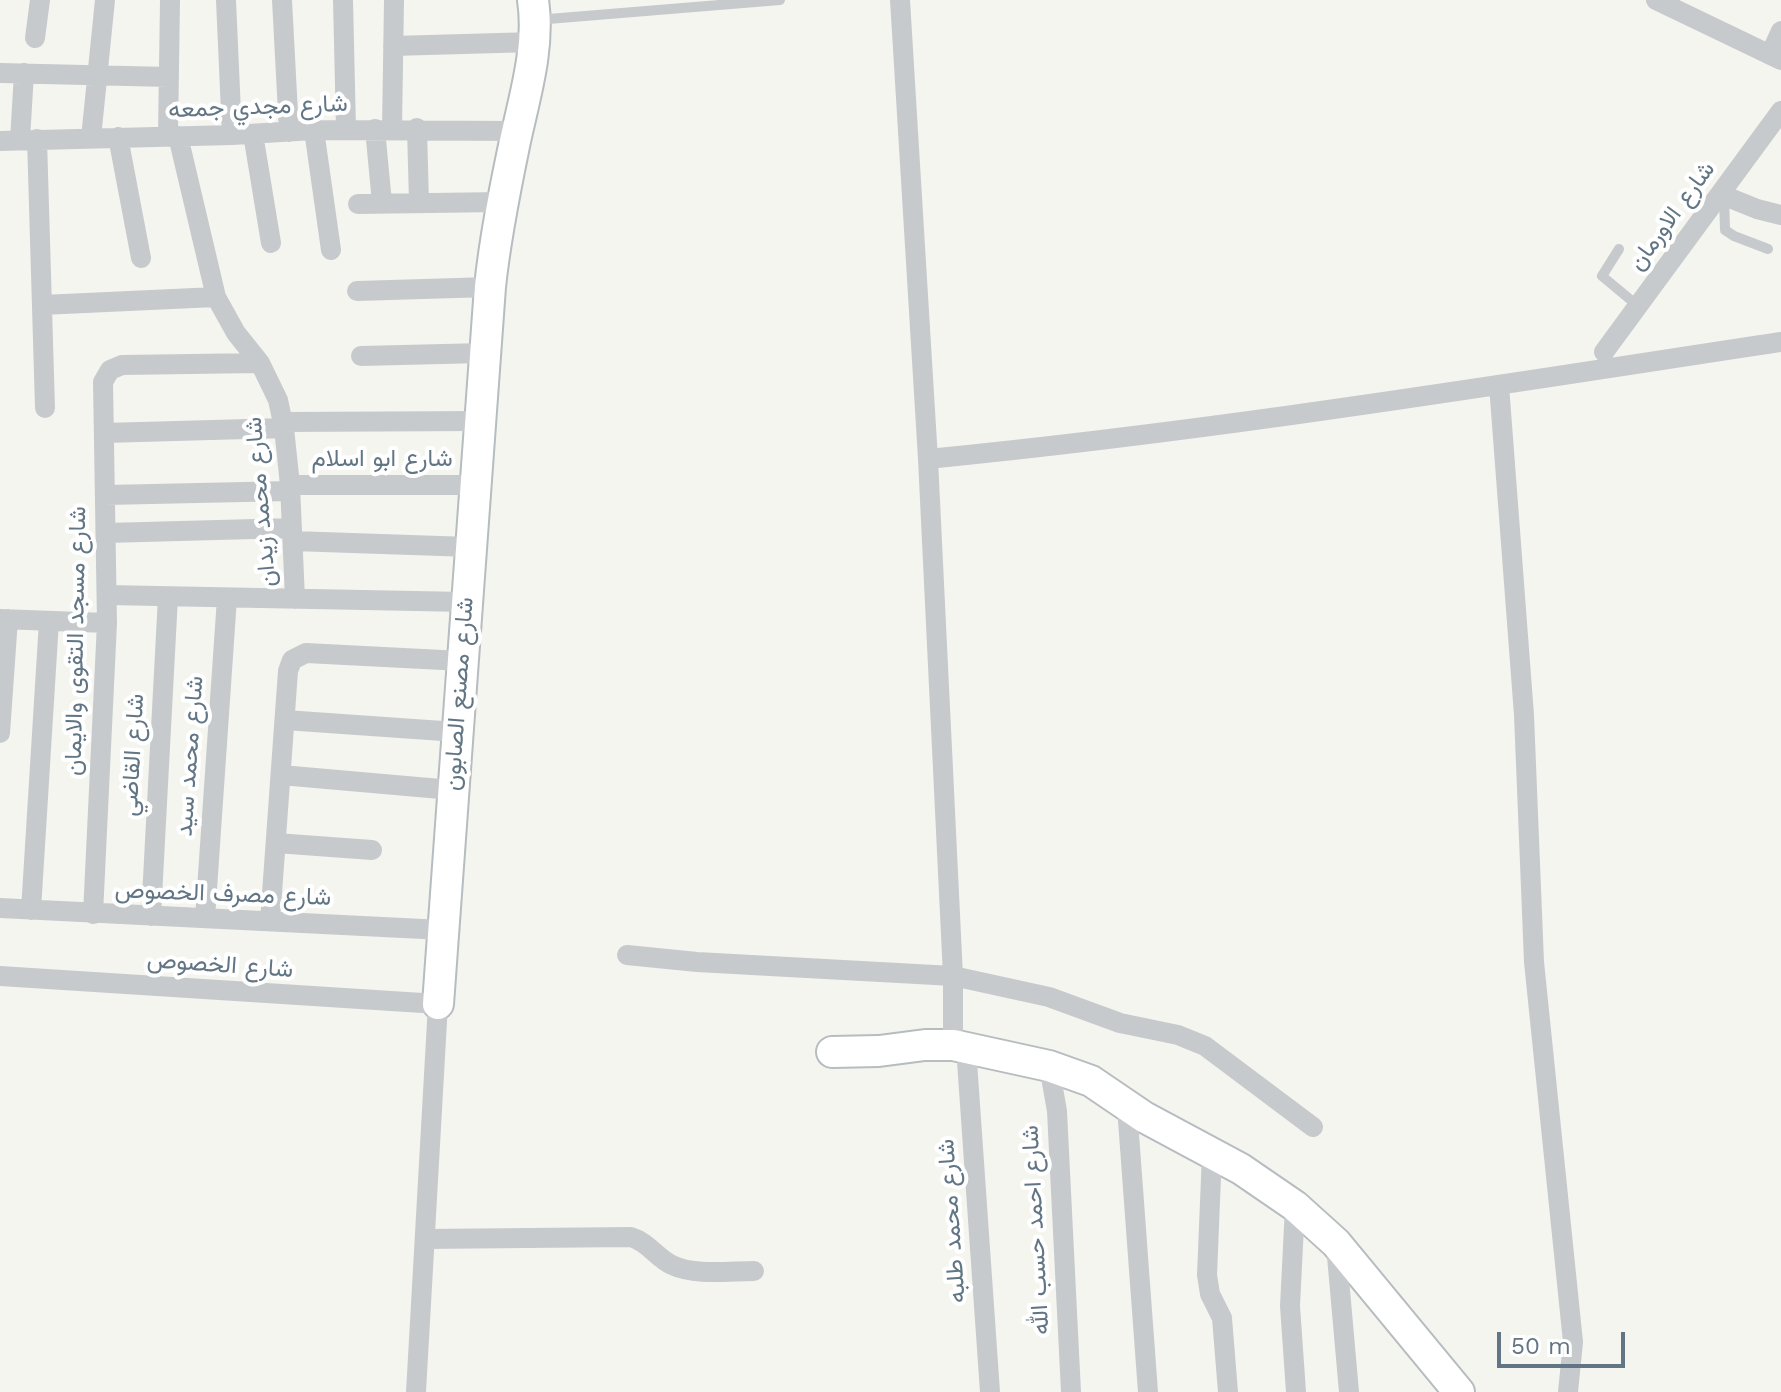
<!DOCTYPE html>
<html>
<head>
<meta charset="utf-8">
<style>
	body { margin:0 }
	#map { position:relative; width:1781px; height:1392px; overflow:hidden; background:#f5f5f0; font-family:"Work Sans",sans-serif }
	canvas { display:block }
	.scale { position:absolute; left:1497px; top:1332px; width:128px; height:36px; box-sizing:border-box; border:4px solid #617584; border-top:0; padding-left:10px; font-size:24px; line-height:28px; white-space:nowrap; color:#617584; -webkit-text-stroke:6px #fff; paint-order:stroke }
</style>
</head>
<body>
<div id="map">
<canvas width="1781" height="1392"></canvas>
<div class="scale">50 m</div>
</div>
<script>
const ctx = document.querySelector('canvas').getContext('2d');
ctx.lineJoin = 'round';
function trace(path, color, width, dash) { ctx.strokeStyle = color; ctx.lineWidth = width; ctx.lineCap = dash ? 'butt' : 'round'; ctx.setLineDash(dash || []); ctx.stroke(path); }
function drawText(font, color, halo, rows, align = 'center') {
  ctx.font = font + ' "Work Sans",Vazirmatn,sans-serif'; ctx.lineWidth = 8; ctx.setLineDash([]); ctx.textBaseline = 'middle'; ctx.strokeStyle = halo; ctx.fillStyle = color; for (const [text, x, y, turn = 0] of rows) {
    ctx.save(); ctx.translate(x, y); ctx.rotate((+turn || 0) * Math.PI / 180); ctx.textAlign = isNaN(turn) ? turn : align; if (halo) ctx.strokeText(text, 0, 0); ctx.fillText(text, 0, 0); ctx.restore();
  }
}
const secondary = new Path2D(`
	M438,1004L490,287C495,238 505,189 515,141C525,95 540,47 533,0
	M832,1052L879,1051L925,1045H953L1049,1066L1091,1081L1144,1117L1241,1169L1295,1206L1336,1243L1459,1392`);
trace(secondary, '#b6bcc0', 34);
trace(new Path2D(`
	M536,20L780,0
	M1724,195L1725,230L1734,236L1768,249
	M1619,249L1602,276L1638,306`), '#c7cacd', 10);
trace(new Path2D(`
	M226,0L232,135
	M282,0L289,132
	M343,0L346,129
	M900,0L928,459L953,976V1045
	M1656,0L1781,60
	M35,38L40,0
	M393,46L534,42
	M1770,55L1781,31
	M0,73L169,77
	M417,128L419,203
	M375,129L382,203
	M392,129L394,0
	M314,130L331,250
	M253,134L271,243
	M168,136L170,0
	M178,136L216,297L236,333L260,363L278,400L284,428L290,485L295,599
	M118,137L141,258
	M91,138L105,0
	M37,139L45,408
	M20,140L24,73
	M0,141L232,135L314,130L517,131
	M1720,194L1757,209L1781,215
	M358,204L502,202
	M357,291L490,287
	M42,305L216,297
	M1604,352L1781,111
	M361,356L484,353
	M1499,385L1524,715L1534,962L1573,1342L1568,1392
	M282,422L479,421
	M104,433L284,428
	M928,459C1214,431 1497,385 1781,342
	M290,485H474
	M106,495L290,491
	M106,533L292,528
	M293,541L470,547
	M107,595L466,602
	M0,619L107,623
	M285,720L457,732
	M0,733L8,619
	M281,775L452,790
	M276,843L372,850
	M0,908L443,930
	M31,910L49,621
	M93,914L107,623L103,382L110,370L122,365L260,363
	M151,916L168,597
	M205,918L227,598
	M270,921L288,671L292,660L306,653L462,661
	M627,955L697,962L953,976L1049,997L1120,1023L1178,1035L1205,1046L1313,1127
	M0,976L438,1004L416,1392
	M966,1047L990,1392
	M1049,1066L1057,1111L1071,1392
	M1127,1107L1148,1392
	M1212,1153L1207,1275L1210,1294L1222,1318L1228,1392
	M1295,1206L1290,1306L1296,1392
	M425,1239L631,1237C648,1242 657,1258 672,1265C695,1276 729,1271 754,1271
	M1336,1245L1349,1392`), '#c7cacd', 20);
trace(secondary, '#fff', 30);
drawText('24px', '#617584', '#fff', [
	["شارع مجدي جمعه",258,107,-2],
	["شارع الاورمان",1672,216,-54],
	["شارع ابو اسلام",382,459],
	["شارع محمد زيدان",261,502,-95],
	["شارع مسجد التقوى والايمان",76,641,-89],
	["شارع مصنع الصابون",459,694,-86],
	["شارع القاضي",133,755,-87],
	["شارع محمد سيد",190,756,-86],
	["شارع مصرف الخصوص",223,894,2],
	["شارع الخصوص",220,965,4],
	["شارع محمد طلبه",952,1221,-94],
	["شارع احمد حسب الله",1036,1230,-93]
]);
</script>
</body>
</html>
